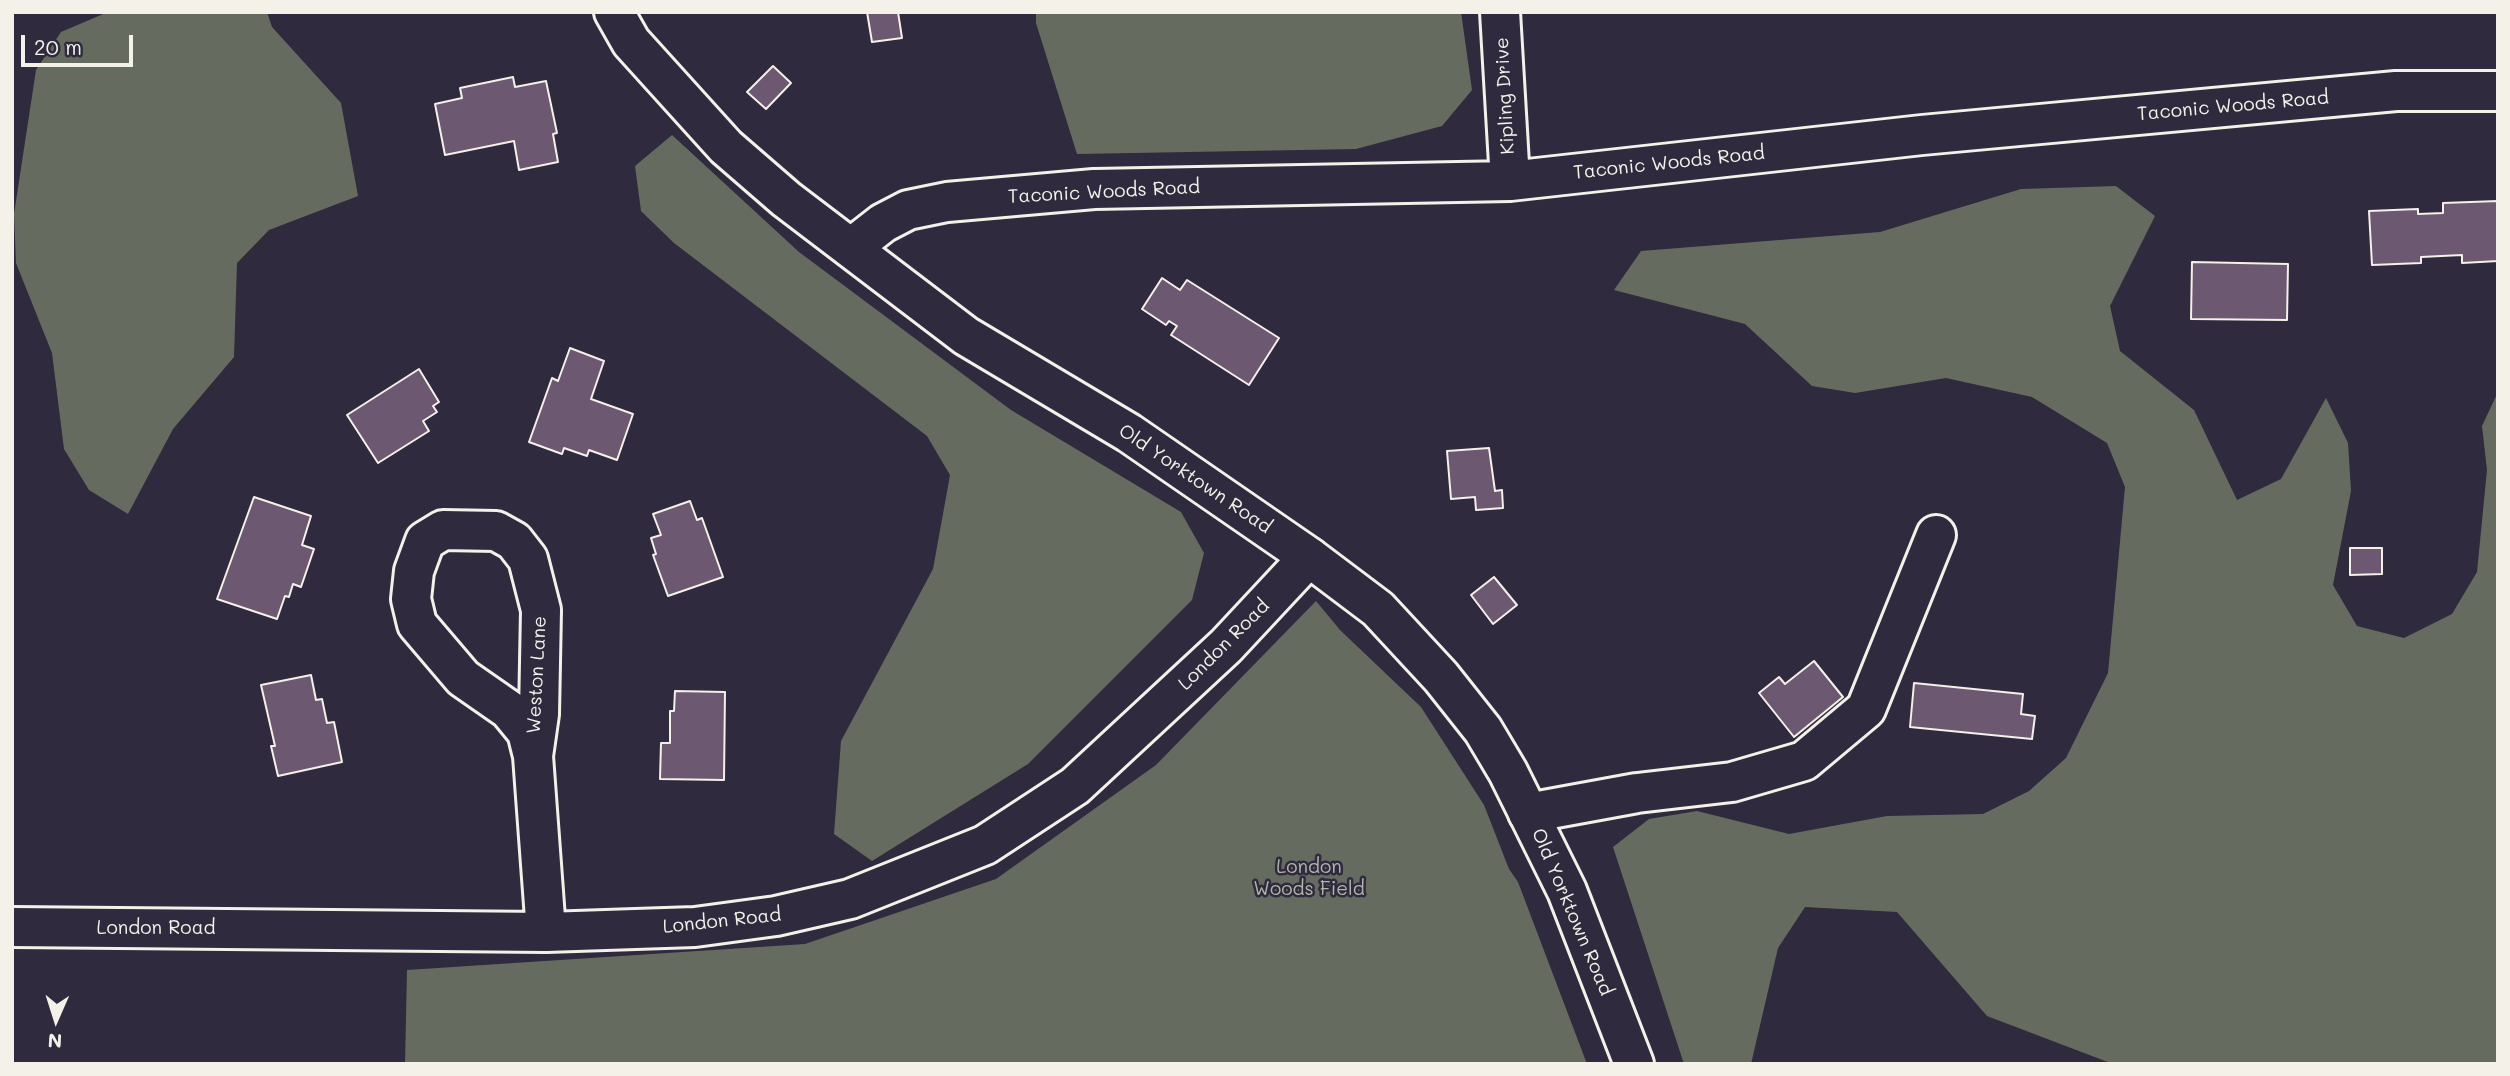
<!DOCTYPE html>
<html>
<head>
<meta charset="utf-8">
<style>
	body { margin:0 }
	#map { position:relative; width:2510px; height:1076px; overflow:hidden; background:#2f2a3d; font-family:Mali,sans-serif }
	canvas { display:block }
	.frame { position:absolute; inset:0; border:14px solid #f4f1e8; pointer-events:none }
	.north { position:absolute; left:21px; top:985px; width:70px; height:70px; -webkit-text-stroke:5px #2f2a3d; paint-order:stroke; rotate:183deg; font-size:19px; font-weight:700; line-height:28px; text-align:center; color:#f4f1e8 }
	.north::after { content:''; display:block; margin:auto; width:24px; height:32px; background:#f4f1e8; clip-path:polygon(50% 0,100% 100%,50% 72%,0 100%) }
	.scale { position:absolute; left:21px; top:35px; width:112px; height:32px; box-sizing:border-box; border:4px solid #f4f1e8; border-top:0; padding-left:9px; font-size:21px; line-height:24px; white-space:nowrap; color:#f4f1e8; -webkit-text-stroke:5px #2f2a3d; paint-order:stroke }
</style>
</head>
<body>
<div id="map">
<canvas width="2510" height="1076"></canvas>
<div class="frame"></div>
<div class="north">N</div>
<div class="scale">20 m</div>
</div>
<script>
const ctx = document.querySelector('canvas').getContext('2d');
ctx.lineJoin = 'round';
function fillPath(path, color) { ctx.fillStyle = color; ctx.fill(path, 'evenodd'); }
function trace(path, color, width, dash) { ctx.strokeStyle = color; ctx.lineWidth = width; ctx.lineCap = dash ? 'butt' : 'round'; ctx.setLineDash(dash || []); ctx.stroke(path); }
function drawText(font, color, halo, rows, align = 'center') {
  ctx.font = font + ' Mali,sans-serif'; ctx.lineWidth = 5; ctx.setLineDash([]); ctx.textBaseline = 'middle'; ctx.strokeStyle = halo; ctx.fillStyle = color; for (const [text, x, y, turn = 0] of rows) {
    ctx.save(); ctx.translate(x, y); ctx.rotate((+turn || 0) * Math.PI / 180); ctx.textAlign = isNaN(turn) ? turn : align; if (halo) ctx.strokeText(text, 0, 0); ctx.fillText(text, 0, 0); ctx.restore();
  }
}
fillPath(new Path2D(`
	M108,12H267L272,27L341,103L358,196L269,230L237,263L234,357L173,429L128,514L89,490L64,449L52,353L16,263L14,214L36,70L61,32Z
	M1036,12H1461L1472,90L1442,126L1356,149L1077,154L1036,23Z
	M672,135L799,252L1011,410L1181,512L1204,553L1192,600L1028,764L872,861L834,834L841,741L933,569L950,475L927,436L674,243L641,211L635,166Z
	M2116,186L2155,216L2110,306L2120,351L2194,410L2237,500L2281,479L2326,398L2348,443L2351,491L2333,585L2357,626L2404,638L2452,614L2477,572L2487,470L2482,426L2498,392V1064H2113L1987,1016L1897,912L1805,907L1778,948L1751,1064H1684L1613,847L1649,819L1697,811L1789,834L1887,816L1983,814L2029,791L2066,758L2108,673L2125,487L2107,443L2032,397L1946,378L1855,393L1812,386L1745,324L1614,290L1641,251L1880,232L2021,189Z
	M1316,601L1340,630L1421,707L1484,805L1509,869L1518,882L1587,1064H405L407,970L805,944L996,879L1156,765Z`), '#656c5f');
const building = new Path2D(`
	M867,12H898L902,38L872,42Z
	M773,66L791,83L766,109L747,92Z
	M513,77L515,87L546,81L557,133L553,134L558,162L519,170L514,141L445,155L435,104L462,98L460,88Z
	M2498,201V261L2462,263V255L2421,257V263L2372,265L2369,211L2418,209V214L2443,213V203Z
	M2192,262L2288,264L2287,320L2191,319Z
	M1162,278L1180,290L1187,280L1279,338L1249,385L1171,335L1177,326L1169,321L1166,325L1142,309Z
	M570,348L604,361L591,399L633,414L617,460L589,450L587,456L564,448L562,454L529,442L552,378L558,381Z
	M419,369L439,402L433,406L437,412L423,421L429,431L378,463L347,415Z
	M1489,448L1495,491L1502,490L1503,508L1476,510L1475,497L1451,499L1447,451Z
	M254,497L311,516L302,545L314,549L301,587L293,584L289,597L285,596L277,619L217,599Z
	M690,501L697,520L702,518L723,577L668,596L653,555L656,554L651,538L661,535L653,514Z
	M2350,548H2382V574L2350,575Z
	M1494,577L1517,605L1493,624L1471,595Z
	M1814,661L1843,697L1794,737L1759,693L1779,677L1785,684Z
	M311,675L316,700L322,699L327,723L334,722L342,762L278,776L271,746H275L261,685Z
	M1914,683L2023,694L2021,714L2035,716L2032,739L1910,727Z
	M675,691L725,692L724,780L660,779L661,743H670V711H674Z`);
fillPath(building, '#6c5870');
trace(building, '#f4f1e8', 2);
const minor = new Path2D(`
	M1500,12L1510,181
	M851,248L883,223L908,210L947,202L1094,189L1510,181L1922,135L2396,91H2498
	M533,756L539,714L541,610L528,559L514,541L496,531L443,530L425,541L414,571L411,599L417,624L463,678L509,710L527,732L533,756L546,932
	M1528,813L1637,793L1732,782L1804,761L1866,709L1936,535
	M12,927L546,932L695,927L776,916L850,899L985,845L1075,786L1226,646L1309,557`);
const major = new Path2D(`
	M614,12L631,42L726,147L786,199L966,336L1129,433L1309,557L1378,609L1441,677L1483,730L1508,772L1567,891L1634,1064`);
trace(minor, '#f4f1e8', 44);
trace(major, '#f4f1e8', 44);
trace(minor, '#2f2a3d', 38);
trace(major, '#2f2a3d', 38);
drawText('19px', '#f4f1e8', '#2f2a3d', [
	["Kipling Drive",1505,96,-93],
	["Taconic Woods Road",2233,106,-5],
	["Taconic Woods Road",1669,163,-6],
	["Taconic Woods Road",1104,192,-3],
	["Old Yorktown Road",1195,479,34],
	["London Road",1224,645,-45],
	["Weston Lane",537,675,-87],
	["Old Yorktown Road",1572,912,67],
	["London Road",722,921,-6],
	["London Road",156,928]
]);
drawText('19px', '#b4b5aa', '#2f2a3d', [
	["London",1309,867],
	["Woods Field",1309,889]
]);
</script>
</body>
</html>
